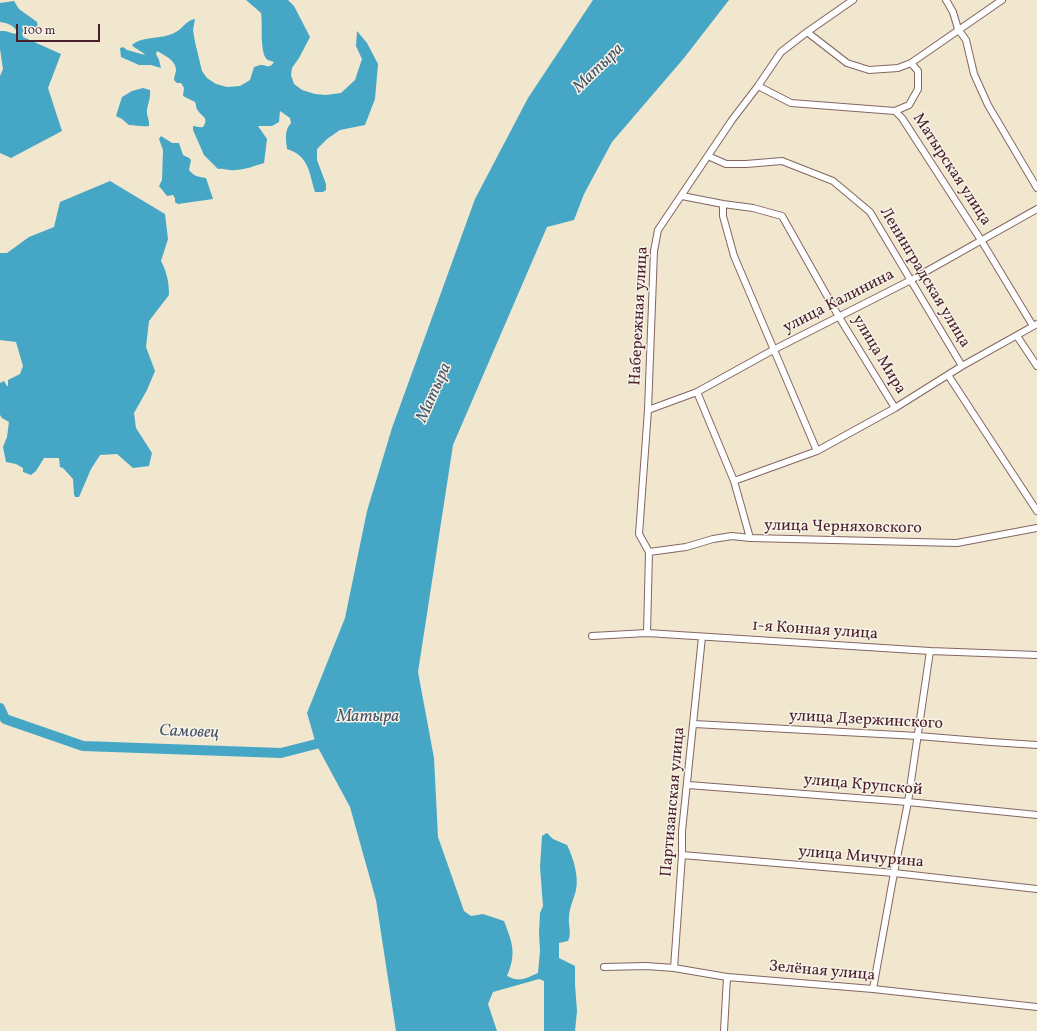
<!DOCTYPE html>
<html>
<head>
<meta charset="utf-8">
<style>
	body { margin:0 }
	#map { position:relative; width:1037px; height:1031px; overflow:hidden; background:#f0e7ce; font-family:Vollkorn,serif }
	canvas { display:block }
	.scale { position:absolute; left:16px; top:24px; width:84px; height:18px; box-sizing:border-box; border:2px solid #4a1f2b; border-top:0; padding-left:5px; font-size:12px; line-height:14px; white-space:nowrap; color:#4a1f2b; -webkit-text-stroke:3px #f7f3e8; paint-order:stroke }
</style>
</head>
<body>
<div id="map">
<canvas width="1037" height="1031"></canvas>
<div class="scale">100 m</div>
</div>
<script>
const ctx = document.querySelector('canvas').getContext('2d');
ctx.lineJoin = 'round';
function fillPath(path, color) { ctx.fillStyle = color; ctx.fill(path, 'evenodd'); }
function trace(path, color, width, dash) { ctx.strokeStyle = color; ctx.lineWidth = width; ctx.lineCap = dash ? 'butt' : 'round'; ctx.setLineDash(dash || []); ctx.stroke(path); }
function drawText(font, color, halo, rows, align = 'center') {
  ctx.font = font + ' Vollkorn,serif'; ctx.lineWidth = 3; ctx.setLineDash([]); ctx.textBaseline = 'middle'; ctx.strokeStyle = halo; ctx.fillStyle = color; for (const [text, x, y, turn = 0] of rows) {
    ctx.save(); ctx.translate(x, y); ctx.rotate((+turn || 0) * Math.PI / 180); ctx.textAlign = isNaN(turn) ? turn : align; if (halo) ctx.strokeText(text, 0, 0); ctx.fillText(text, 0, 0); ctx.restore();
  }
}
fillPath(new Path2D(`
	M246,0H288L294,6L310,37L299,58L292,68L291,75L294,84L302,90L315,94L326,95L341,93L355,80L362,59L356,46L357,31L367,43L378,64L375,99L365,125L340,130L327,139L317,149V160L326,184V190L323,192H315C309,172 309,156 287,149C286,139 284,131 291,123L290,118L280,111L279,122L272,126H258L267,139L264,163C254,166 244,170 235,170C229,171 224,168 218,169L204,155L193,130V126C197,126 199,128 203,127C210,117 201,117 197,109C196,108 196,104 195,102L183,96L184,88L181,83H177L174,80C174,76 176,73 176,70C176,60 164,55 157,51L156,54L159,60L161,68L151,65H139L121,57L120,48L123,47L127,50L145,55C142,51 135,49 132,45C144,35 161,40 174,33C182,30 186,20 195,19L193,30L195,42L202,71L207,78L216,84L227,87L240,86L250,80L254,67C255,67 260,65 260,65C267,64 269,70 274,62C272,61 270,61 268,60C259,55 263,23 261,13Z
	M593,0H729L684,58L612,142L584,194L574,220L547,227L453,445L418,672L434,758L438,837L464,911L471,916L483,914L504,921C512,942 517,953 507,976C520,983 526,978 538,973L540,951L539,933L540,913L543,906L540,867L542,836L547,833L553,839L567,845C573,857 579,876 576,890C574,898 569,909 569,917C568,925 572,934 568,941L559,943V958L575,966V985L577,1011L575,1031H544V981L539,979L493,992L488,1004L497,1031H396L376,900L350,807L316,744L307,713L345,618L367,511L392,428L475,199L528,98Z
	M14,1L19,9L37,22L38,30L24,29L23,37L61,54L48,88L62,131L11,158L0,153V76L3,69L0,49V31H5L15,34L17,32C14,25 7,23 0,22V3Z
	M143,88L150,90C151,97 148,103 147,110C146,115 150,120 149,126C142,127 136,125 129,125L122,119L116,116L122,97L132,91Z
	M161,136L172,143H179L183,155L189,158L191,160L189,170C194,176 198,177 206,178L213,199L178,204L175,202V198L173,195L167,196L159,186L162,180L163,150L159,139Z
	M110,181L165,214L168,239L161,261C167,272 169,283 169,295L149,321L146,347L155,371L147,390L134,413L136,428L152,453L149,466L133,468L117,454L100,455L91,469L79,497H75L74,494L73,479L63,468L60,467L59,458H44L36,471L31,475L23,472V468L16,464L6,462L3,447L7,437L9,422L2,418L0,415V383L4,381L7,386H8V380L20,374L23,366L16,342L0,340V253H7L29,237L54,227L60,202Z`), '#46a6c5');
trace(new Path2D(`
	M0,708L5,719L83,746L281,753L316,744L328,738`), '#46a6c5', 10);
const minor = new Path2D(`
	M946,0L953,12L958,29L966,40L974,74L988,105L1037,188
	M807,32L847,63L869,70L898,68L911,63L1002,0
	M758,86L791,103L895,111L902,118L981,240L1033,326
	M895,111L909,105L918,89V71L911,63
	M708,156L726,164H746L782,161L833,181L870,212L962,366
	M682,196L723,204L753,208L782,216L839,317L895,408
	M723,204V216L734,256L817,451
	M1017,336L1037,366
	M948,375L1037,511
	M697,392L734,481L750,538
	M648,410L697,392L773,350L911,280L1037,209
	M734,481L817,451L895,408L962,366L1037,324
	M649,552L686,547L713,539L732,536L750,538L957,543L1037,528
	M647,633L649,552L639,534L648,410L654,251L658,230L732,120L758,86L781,52L807,32L853,0
	M592,636L647,633L930,651L1037,655
	M694,724L918,736L991,742L1037,745
	M688,785L908,802L1037,815
	M682,855L894,873L1037,889
	M604,967L646,966L674,968L727,977L873,989L1037,1007
	M674,968L682,855V831L702,637
	M873,989L894,873L908,802L930,651
	M724,1031L727,977`);
trace(minor, '#846564', 8);
trace(minor, '#fff', 6);
drawText('16px', '#4a1f2b', '#f7f3e8', [
	["Матырская улица",951,170,57],
	["Ленинградская улица",924,278,59],
	["улица Калинина",839,302,-27],
	["Набережная улица",640,316,-87],
	["улица Мира",878,355,59],
	["улица Черняховского",843,528,1],
	["1-я Конная улица",815,631,4],
	["улица Дзержинского",866,721,3],
	["улица Крупской",863,786,5],
	["Партизанская улица",674,802,-85],
	["улица Мичурина",861,858,5],
	["Зелёная улица",822,972,5]
]);
drawText('italic 17px', '#485569', '#f7f3e8', [
	["Матыра",599,69,-44],
	["Матыра",435,393,-66],
	["Матыра",368,718],
	["Самовец",189,733,2]
]);
</script>
</body>
</html>
